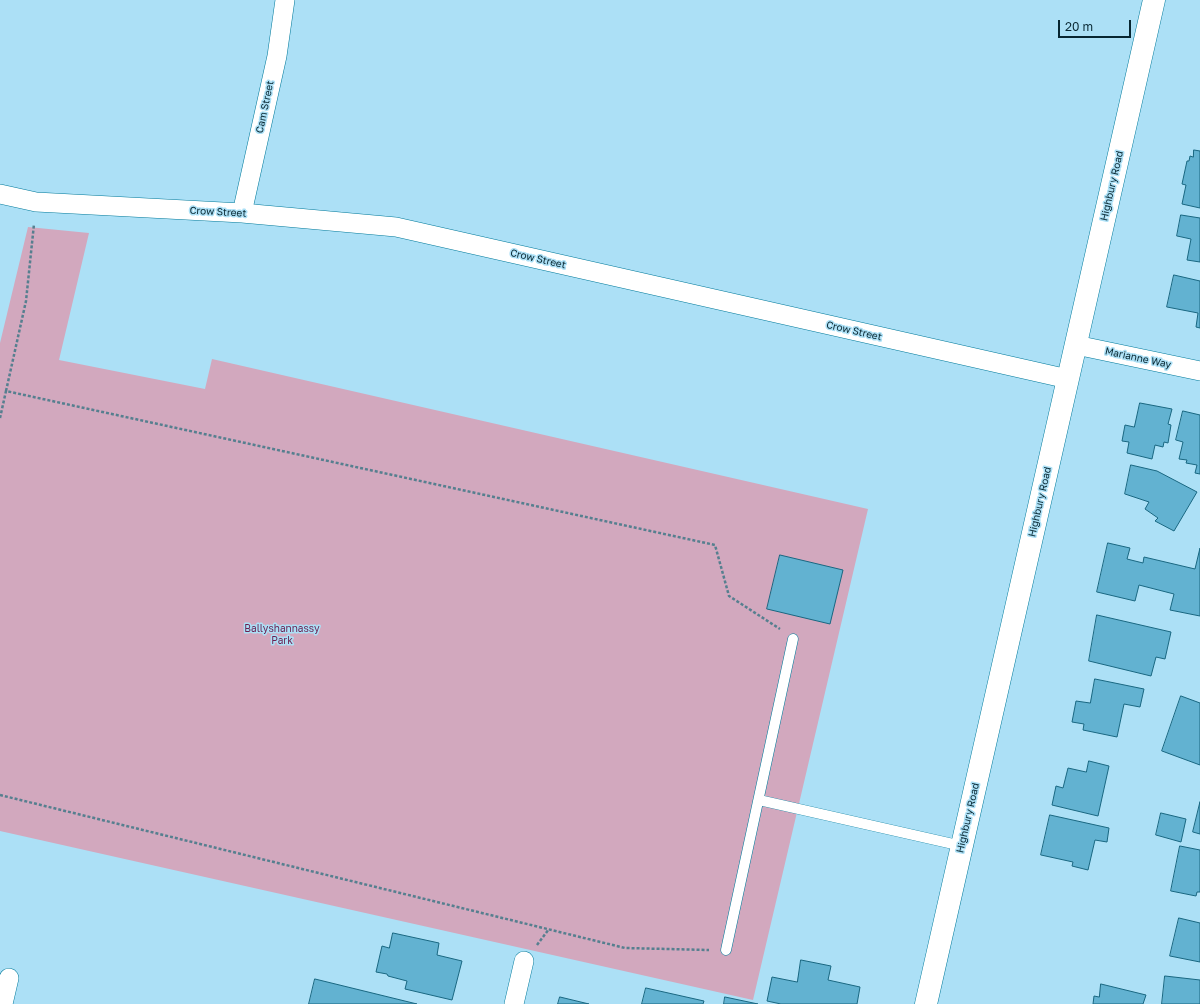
<!DOCTYPE html>
<html>
<head>
<meta charset="utf-8">
<style>
	body { margin:0 }
	#map { position:relative; width:1200px; height:1004px; overflow:hidden; background:#ace0f6; font-family:"Golos Text",sans-serif }
	canvas { display:block }
	.scale { position:absolute; left:1058px; top:20px; width:73px; height:18px; box-sizing:border-box; border:2px solid #072631; border-top:0; padding-left:5px; font-size:12px; line-height:14px; white-space:nowrap; color:#072631; -webkit-text-stroke:3px #ace0f6; paint-order:stroke }
</style>
</head>
<body>
<div id="map">
<canvas width="1200" height="1004"></canvas>
<div class="scale">20 m</div>
</div>
<script>
const ctx = document.querySelector('canvas').getContext('2d');
ctx.lineJoin = 'round';
function fillPath(path, color) { ctx.fillStyle = color; ctx.fill(path, 'evenodd'); }
function trace(path, color, width, dash) { ctx.strokeStyle = color; ctx.lineWidth = width; ctx.lineCap = dash ? 'butt' : 'round'; ctx.setLineDash(dash || []); ctx.stroke(path); }
function drawText(font, color, halo, rows, align = 'center') {
  ctx.font = font + ' "Golos Text",sans-serif'; ctx.lineWidth = 3; ctx.setLineDash([]); ctx.textBaseline = 'middle'; ctx.strokeStyle = halo; ctx.fillStyle = color; for (const [text, x, y, turn = 0] of rows) {
    ctx.save(); ctx.translate(x, y); ctx.rotate((+turn || 0) * Math.PI / 180); ctx.textAlign = isNaN(turn) ? turn : align; if (halo) ctx.strokeText(text, 0, 0); ctx.fillText(text, 0, 0); ctx.restore();
  }
}
fillPath(new Path2D(`
	M28,227L89,233L59,360L205,389L212,359L868,509L753,1000L0,831V343Z`), '#d2a8be');
const building = new Path2D(`
	M1194,150L1200,151V208L1182,204L1186,185L1182,184L1187,161H1189L1190,156L1193,157Z
	M1181,215L1200,218V262L1187,260L1191,239L1177,236Z
	M1174,275L1200,281V328L1196,327L1198,313L1167,307Z
	M1140,403L1172,409L1168,424L1171,425L1168,443L1164,442L1163,447L1155,445L1152,459L1127,453L1129,442L1122,441L1125,425L1134,427Z
	M1183,411L1200,415V474L1195,473L1197,465L1186,463L1187,460L1179,459L1183,442L1176,440Z
	M1131,465L1157,471L1197,492L1174,531L1155,521L1158,518L1145,509L1149,502L1125,494Z
	M1108,543L1130,548L1127,559L1143,563L1144,557L1195,569L1200,548V616L1170,610L1174,594L1139,585L1135,601L1097,592Z
	M780,555L843,570L830,624L767,609Z
	M1097,615L1171,632L1165,659L1156,657L1151,676L1089,661Z
	M1095,679L1144,689L1140,707L1124,704L1117,737L1083,730L1084,724L1072,722L1076,701L1090,703Z
	M1181,696L1200,703V765L1162,751Z
	M1089,761L1109,766L1098,816L1052,805L1056,786L1063,788L1068,768L1086,772Z
	M1200,802V834L1193,832Z
	M1161,813L1186,819L1181,842L1156,835Z
	M1050,815L1109,828L1107,842L1095,840L1088,870L1072,866L1073,862L1041,855Z
	M1180,846L1200,850V892H1197L1196,896L1171,891Z
	M1179,918L1200,923V962L1170,956Z
	M393,933L439,943L437,955L462,961L452,1000L405,989L407,981L388,976L387,974L376,972L382,946L389,948Z
	M801,960L831,966L828,980L860,987L857,1004H781L767,1001L772,977L797,982Z
	M1165,976L1200,980V1004H1162Z
	M315,979L417,1004H309Z
	M1101,984L1146,995L1143,1004H1093L1094,996L1099,997Z
	M646,988L704,1001L703,1004H642Z
	M560,997L589,1004H558Z
	M725,997L758,1004H724Z`);
fillPath(building, '#62b2d1');
trace(building, '#196781', 1);
const lane = new Path2D(`
	M759,800L962,846
	M726,950L793,639`);
const street = new Path2D(`
	M0,194L36,202L242,213L396,227L1068,379
	M242,213L277,56L285,0
	M1076,345L1200,371
	M3,1004L9,978
	M514,1004L524,961`);
const primary = new Path2D(`
	M926,1004L1154,0`);
trace(lane, '#007a9b', 11);
trace(street, '#007a9b', 20);
trace(primary, '#007a9b', 23);
trace(new Path2D(`
	M6,391L26,301L34,224
	M0,418L6,391L715,545L729,596L780,629
	M0,795L625,948L709,950
	M537,945L549,929`), '#567f8f', 2.5, [3, 2]);
trace(lane, '#fff', 10);
trace(street, '#fff', 19);
trace(primary, '#fff', 22);
drawText('10px', '#072631', '#ace0f6', [
	["Cam Street",265,107,-78],
	["Highbury Road",1112,186,-77],
	["Crow Street",218,212,3],
	["Crow Street",538,259,13],
	["Crow Street",854,331,13],
	["Marianne Way",1138,358,12],
	["Highbury Road",1040,502,-77],
	["Highbury Road",968,818,-77]
]);
drawText('10px', '#6b1f50', '#ace0f6', [
	["Ballyshannassy",282,629],
	["Park",282,641]
]);
</script>
</body>
</html>
